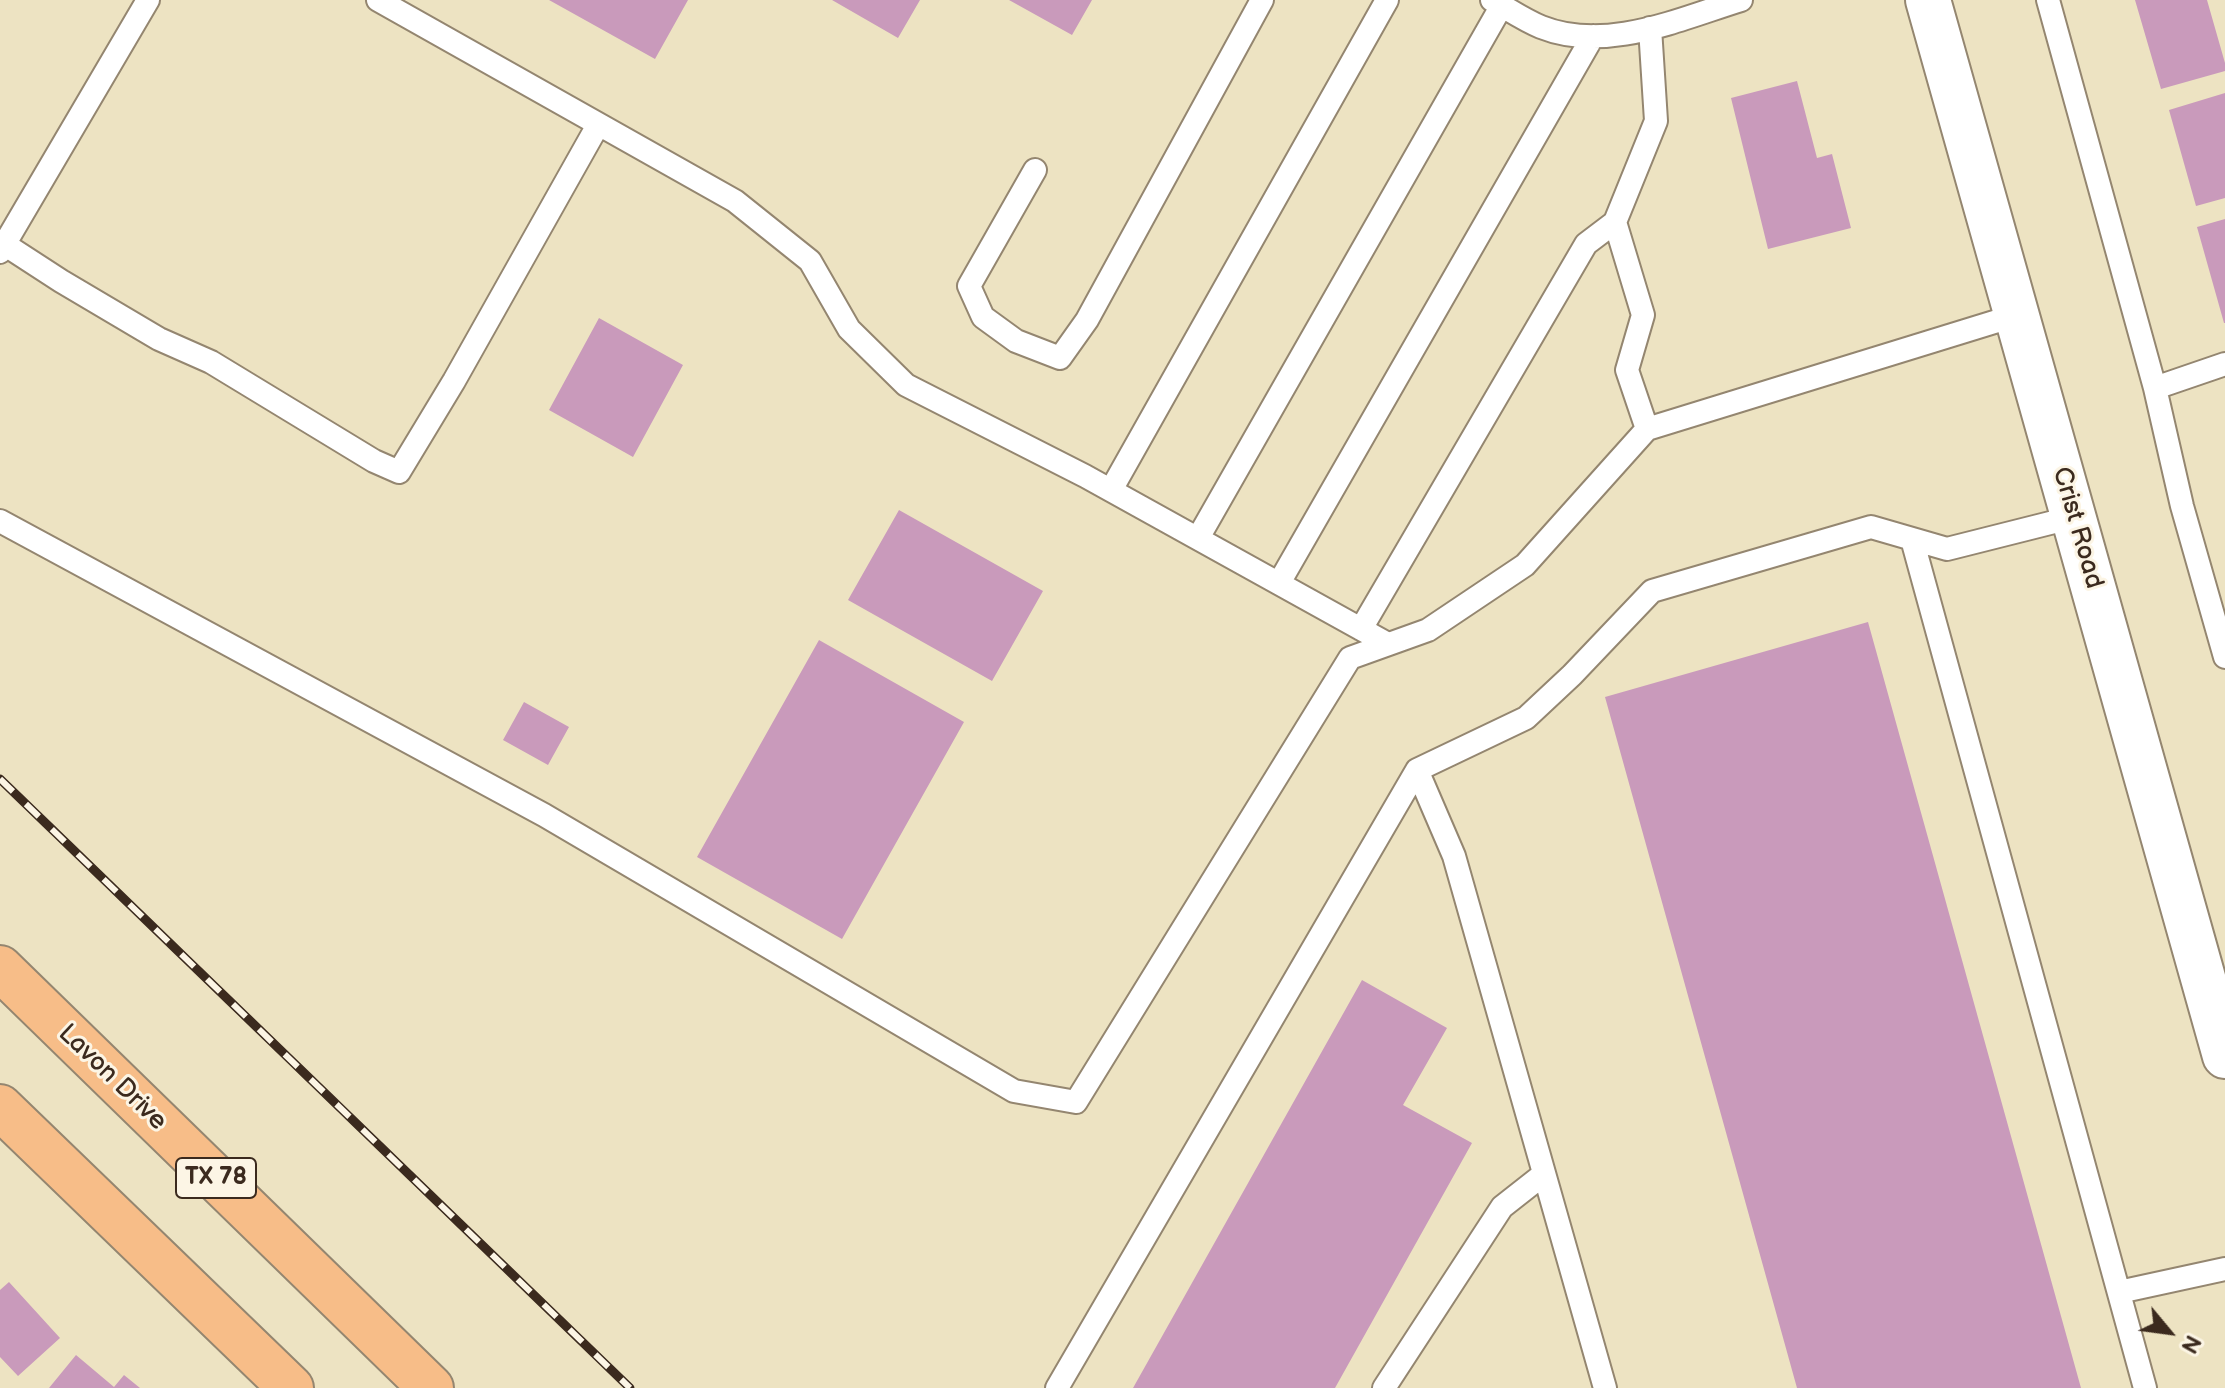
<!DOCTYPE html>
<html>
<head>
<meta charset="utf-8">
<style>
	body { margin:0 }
	#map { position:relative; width:2225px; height:1388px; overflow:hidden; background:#ede3c2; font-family:"Balsamiq Sans",sans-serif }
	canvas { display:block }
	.north { position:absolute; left:2129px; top:1292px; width:80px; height:80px; -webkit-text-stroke:6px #fcf5e5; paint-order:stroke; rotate:119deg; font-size:22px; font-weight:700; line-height:32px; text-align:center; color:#3b2a1e }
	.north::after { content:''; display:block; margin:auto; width:28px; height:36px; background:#3b2a1e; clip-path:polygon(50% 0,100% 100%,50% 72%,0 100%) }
</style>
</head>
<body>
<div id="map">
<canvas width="2225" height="1388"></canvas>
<div class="north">N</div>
</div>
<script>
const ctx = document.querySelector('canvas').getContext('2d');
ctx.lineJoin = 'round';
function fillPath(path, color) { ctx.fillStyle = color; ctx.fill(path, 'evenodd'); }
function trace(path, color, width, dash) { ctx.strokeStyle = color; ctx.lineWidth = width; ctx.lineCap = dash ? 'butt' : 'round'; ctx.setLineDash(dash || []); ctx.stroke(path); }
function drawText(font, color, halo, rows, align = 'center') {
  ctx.font = font + ' "Balsamiq Sans",sans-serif'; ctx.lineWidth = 6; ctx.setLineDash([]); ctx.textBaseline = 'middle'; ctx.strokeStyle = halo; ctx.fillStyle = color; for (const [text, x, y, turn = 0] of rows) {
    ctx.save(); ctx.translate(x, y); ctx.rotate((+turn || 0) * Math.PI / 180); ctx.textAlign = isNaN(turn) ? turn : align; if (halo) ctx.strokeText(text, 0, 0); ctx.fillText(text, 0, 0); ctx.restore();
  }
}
fillPath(new Path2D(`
	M549,0H688L655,59Z
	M832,0H920L898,38Z
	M1009,0H1092L1072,35Z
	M2135,0H2207L2225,63V71L2161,89Z
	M1797,81L1817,158L1832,154L1851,228L1768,249L1731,98Z
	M2225,93V198L2196,206L2169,110Z
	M2225,219V323H2224L2197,227Z
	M599,318L683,365L633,457L549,410Z
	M899,510L1043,591L992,681L848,600Z
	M1868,622L2081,1388H1797L1605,697Z
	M819,640L964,722L842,939L697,857Z
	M524,702L569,727L548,765L503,740Z
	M1362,980L1447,1028L1403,1105L1472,1143L1335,1388H1133Z
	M9,1282L60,1338L18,1376L0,1357V1290Z
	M76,1355L114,1387L124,1375L140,1388H49Z`), '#c99abb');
const service = new Path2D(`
	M378,0L735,201L810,261L849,329L906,385L1085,476L1388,644
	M1492,0C1508,9 1524,20 1541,27C1606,53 1679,19 1741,0
	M2048,0L2155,388
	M1035,170L969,286L983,317L1016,341L1060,358L1087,320L1262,0
	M4,244L61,281L159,339L211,362L374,461L399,472L454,381L598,125
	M0,252L148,0
	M2225,364L2155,388L2182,506L2225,657
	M1647,429L1627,370L1643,315L1615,222L1656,121L1650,28
	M1111,490L1387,0
	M0,521L544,815L1014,1091L1076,1102L1350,658L1428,630L1525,565L1647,429L2017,315
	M1198,538L1502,5
	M1912,539L2145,1388
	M1279,583L1593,36
	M1361,629L1586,244L1615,222
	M1417,770L1454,856L1605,1388
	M2119,1292L2225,1269
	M1057,1388L1417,770L1526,718L1572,675L1652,591L1871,527L1947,549L2074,517
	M1384,1388L1502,1207L1544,1174`);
const tertiary = new Path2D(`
	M1928,0L2225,1056`);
const primary = new Path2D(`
	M0,968L431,1388
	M0,1107L291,1388`);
trace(service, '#948670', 26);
trace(tertiary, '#948670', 48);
trace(primary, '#948670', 48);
trace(service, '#fff', 22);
trace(tertiary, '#fff', 44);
trace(primary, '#f7bd88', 44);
const rail = new Path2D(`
	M0,779L630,1388`);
trace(rail, '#3b2a1e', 9);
trace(rail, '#fcf5e5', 6, [18]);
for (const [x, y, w] of [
	[216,1178,80]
]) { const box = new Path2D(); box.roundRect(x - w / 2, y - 20, w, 40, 6); ctx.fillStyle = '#fcf5e5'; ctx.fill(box); trace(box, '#3b2a1e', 2); }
drawText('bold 24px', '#3b2a1e', null, [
	["TX 78",216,1178]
]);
drawText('26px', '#3b2a1e', '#fcf5e5', [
	["Crist Road",2077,528,74],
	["Lavon Drive",112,1078,44]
]);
</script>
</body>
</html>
